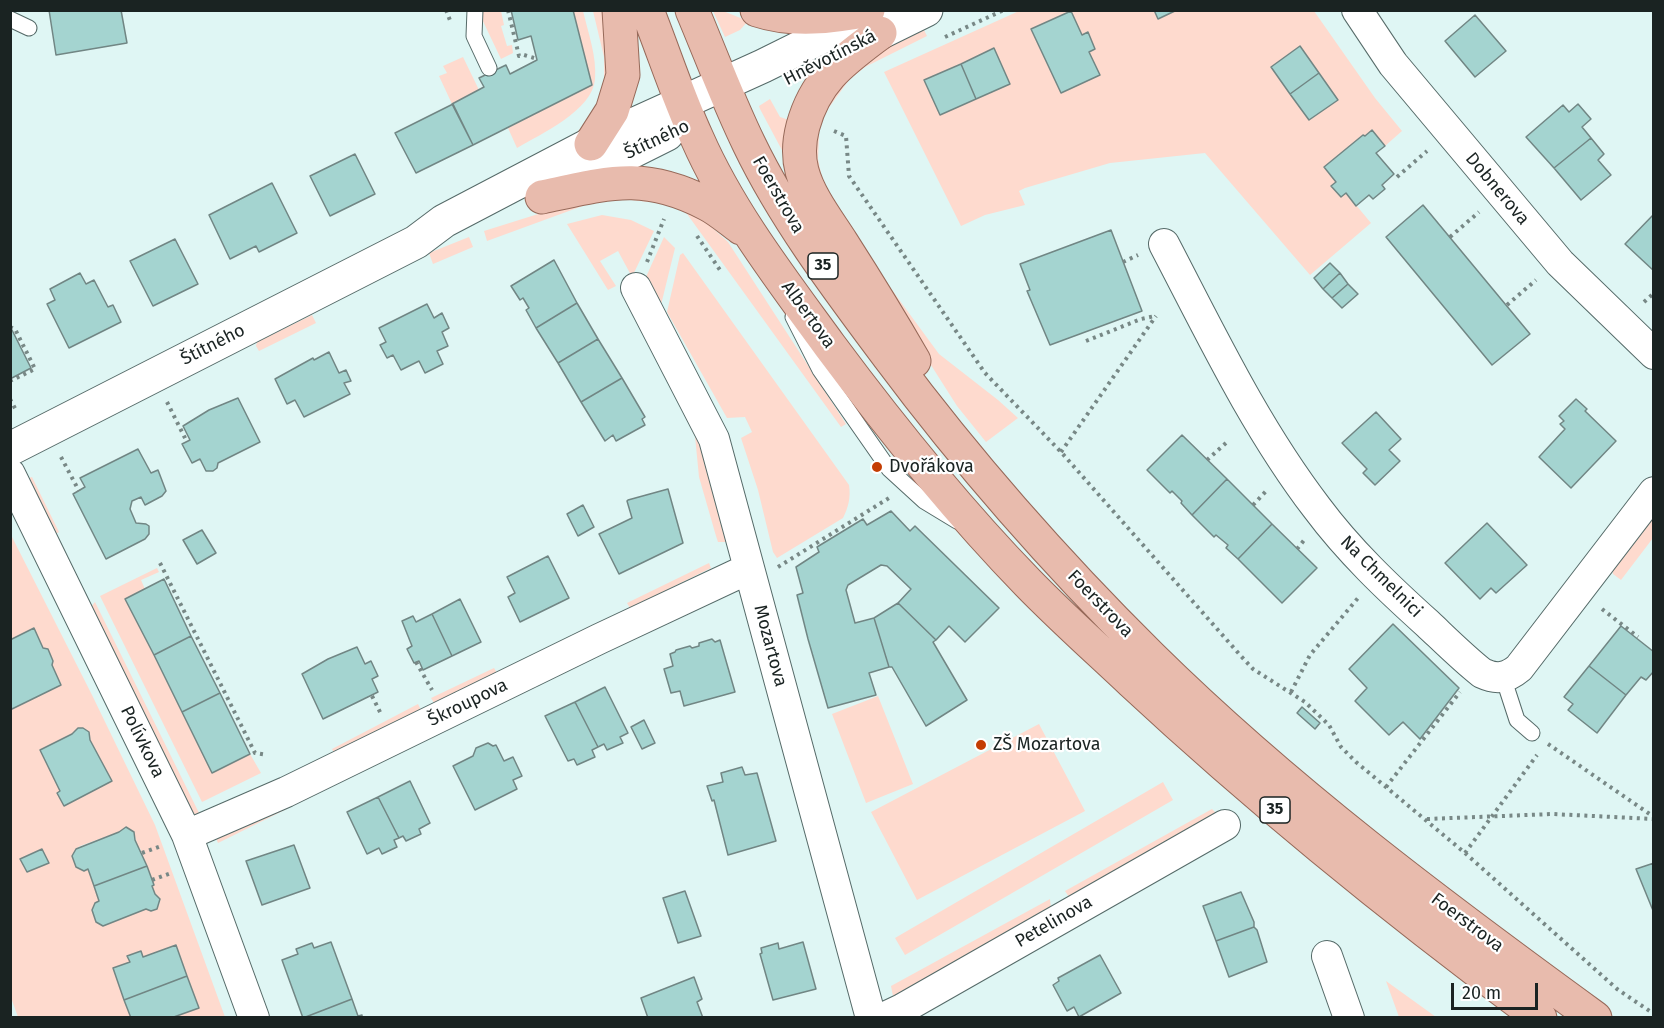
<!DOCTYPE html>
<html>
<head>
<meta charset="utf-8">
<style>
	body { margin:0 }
	#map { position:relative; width:1664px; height:1028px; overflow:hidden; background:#dff6f4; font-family:"Fira Sans",sans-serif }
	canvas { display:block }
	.frame { position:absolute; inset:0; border:12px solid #1a2322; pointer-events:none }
	.scale { position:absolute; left:1451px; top:983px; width:87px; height:27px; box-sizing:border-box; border:3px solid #1a2322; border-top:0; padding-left:8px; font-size:18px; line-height:21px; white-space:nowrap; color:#1a2322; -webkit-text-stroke:4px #fff; paint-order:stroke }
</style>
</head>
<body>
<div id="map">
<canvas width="1664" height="1028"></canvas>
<div class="frame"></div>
<div class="scale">20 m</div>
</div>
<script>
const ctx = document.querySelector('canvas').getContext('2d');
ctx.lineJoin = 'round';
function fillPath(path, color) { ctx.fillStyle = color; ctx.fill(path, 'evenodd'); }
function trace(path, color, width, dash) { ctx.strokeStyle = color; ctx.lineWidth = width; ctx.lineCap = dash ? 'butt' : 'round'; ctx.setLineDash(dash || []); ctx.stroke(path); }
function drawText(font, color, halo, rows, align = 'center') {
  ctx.font = font + ' "Fira Sans",sans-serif'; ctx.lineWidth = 4.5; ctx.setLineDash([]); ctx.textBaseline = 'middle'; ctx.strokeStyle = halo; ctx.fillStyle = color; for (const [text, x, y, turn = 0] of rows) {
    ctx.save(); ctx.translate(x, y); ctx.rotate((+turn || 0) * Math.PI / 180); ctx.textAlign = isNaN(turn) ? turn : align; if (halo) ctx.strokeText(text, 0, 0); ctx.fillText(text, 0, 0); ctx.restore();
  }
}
fillPath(new Path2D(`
	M481,11H501L504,25L501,26L507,46L512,45L513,53L501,59L480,15Z
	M573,11H583C588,32 597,57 595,79C593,110 541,134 517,148L508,128L592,85Z
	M593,11H606L610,80L604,77V57Z
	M713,11H723L748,21L740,30L725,37Z
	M1019,11H1314L1375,98L1402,131L1385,146L1372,131L1365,136L1363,135L1325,167L1336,182L1332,186L1341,197L1346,193L1371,223L1310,275L1205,153L1110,163L1025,188L1019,191L1025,205L985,215L961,226L884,72Z
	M922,26L927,36L865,67L849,80L825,113L840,77Z
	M463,57L479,90L452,104L439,76L447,73L443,66Z
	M770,99L780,117L792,121L784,154L760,109L759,106Z
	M816,134L819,136L818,159L824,187L856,241L939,354L998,400L1018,418L986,442L957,406L819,189L814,135Z
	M606,195L656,201L649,202L622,199L588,204L487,241L484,231L586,199Z
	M682,207L696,213L728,242L846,424L841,427Z
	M602,215L631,220L654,231L632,277L618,251L600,261L616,286L608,290L567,224Z
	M469,237L473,247L433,264L429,253Z
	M664,237L675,248L658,317L641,288Z
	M683,253L849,485C851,498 848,508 843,518L777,558L773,552L758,490L741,438L752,432L745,417L727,418L667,312L680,255Z
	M312,315L316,323L259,351L256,346L257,342Z
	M690,415L702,437L731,542H718L716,536L699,477L695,436L685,417Z
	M32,477L59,532L54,535L27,479Z
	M1653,514V538L1621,580L1613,574L1612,568Z
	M10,533L92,695L155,825L225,1017H171L141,952L128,956L130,962L131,1017H18L10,995ZM126,827L134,832L138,848H140L154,885L152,886L155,894L160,898C161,907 155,913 146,909L103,925L96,922L92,910L95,903L99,901L88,869L84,871L77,867L73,856L76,849L80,846L119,832Z
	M709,563L711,568L630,608L627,603Z
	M157,568L159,572L141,580L145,589L126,599L212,773L250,754L261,773L202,802L100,596Z
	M95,602L201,817L193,813L91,607Z
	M494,668L497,673L434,703L431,698Z
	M878,696L913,784L866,803L832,714Z
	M418,704L421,710L334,753L332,749Z
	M1039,724L1085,811L917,900L871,812Z
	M1163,782L1173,800L905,955L895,938Z
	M316,787L319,793L218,843L216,838Z
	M1212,809L1219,816L1071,900L1065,891Z
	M1050,899L1051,909L893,996L891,986Z
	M1386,981L1436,1017H1399Z`), '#fedace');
const building = new Path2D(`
	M49,10H121L127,43L56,55Z
	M511,10H573L592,85L473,145L452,104L484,87L479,78L506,65L510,74L537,60L531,36L518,40Z
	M1154,10H1177L1158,19Z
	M1071,11L1082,35L1088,32L1095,49L1089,52L1100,75L1061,93L1031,29Z
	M1475,15L1506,51L1475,77L1445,41Z
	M1300,46L1319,73L1290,94L1271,67Z
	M994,48L1010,84L976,99L961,64Z
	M961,64L976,99L940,115L924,80Z
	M1319,73L1338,100L1309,120L1290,94Z
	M453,104L473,145L416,173L395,133Z
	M1578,104L1591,119L1582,127L1591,138L1554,168L1526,137L1563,105L1569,112Z
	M1372,130L1385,146L1376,153L1394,174L1382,185L1385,189L1373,199L1369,195L1356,206L1346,193L1341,197L1331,186L1336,182L1324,167L1363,135L1365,136Z
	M1591,138L1604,154L1598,160L1611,175L1581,200L1554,168Z
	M355,154L375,194L330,216L310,176Z
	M272,183L297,233L259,252L256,246L230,259L209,215Z
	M1423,205L1530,334L1492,365L1386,237Z
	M1654,214V271L1625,244Z
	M1111,230L1142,311L1050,345L1027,291L1030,290L1020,264Z
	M175,239L198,284L153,306L130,261Z
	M554,260L577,303L536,328L526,310L529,308L523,298L520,300L511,286Z
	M1330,263L1340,273L1323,289L1314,278Z
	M80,273L86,284L94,280L108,307L113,305L121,322L69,348L47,304L55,300L50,289Z
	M1340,273L1348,284L1332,298L1323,289Z
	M1348,284L1358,294L1342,308L1332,298Z
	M577,303L598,339L558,363L536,328Z
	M427,304L434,318L442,313L449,328L442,332L448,346L437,351L443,364L425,373L419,361L401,370L393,355L387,358L380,345L386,342L379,328Z
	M12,330L31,368L10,379V331Z
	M598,339L622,378L581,402L558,363Z
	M329,352L339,373L346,370L351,381L344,383L350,394L304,417L295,400L287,404L275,379L313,358L314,360Z
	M622,378L645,417L642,419L645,425L616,441L613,435L605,441L581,402Z
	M238,398L260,442L218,463L217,468L213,471H206L200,459L192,463L182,444L190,440L183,426L209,410Z
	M1576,399L1587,409L1585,411L1616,441L1571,488L1539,457L1565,429L1560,424L1564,421L1559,416Z
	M1376,412L1401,439L1389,450L1400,461L1375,485L1363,473L1367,469L1342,443Z
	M1182,435L1227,479L1192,515L1181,503L1182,501L1172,491L1170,493L1147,470Z
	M138,449L151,473L158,470L166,491L162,496L145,505L141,497L132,501L130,509L136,523L146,524L149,526V534L145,539L106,559L73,494L85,487L80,478Z
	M1227,479L1272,524L1238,559L1226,548L1228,545L1216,535L1214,537L1192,515Z
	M668,489L683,543L619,574L599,534L632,518L627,501L628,500Z
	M583,505L594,527L578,536L567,514Z
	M891,511L910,531L915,526L999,608L965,642L949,626L936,640L898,603L911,589L887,566L881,565L848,585L846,590L855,623L874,618L889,667L869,673L876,695L828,708L808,639L797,595L803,593L796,567L819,552L817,547L863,519L867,525Z
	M1487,523L1527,565L1496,593L1491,588L1480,599L1445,563Z
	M1272,524L1317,568L1282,603L1238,559Z
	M202,530L216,553L197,564L183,540Z
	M548,556L569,598L520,622L508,597L515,593L507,577Z
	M164,579L191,636L154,655L125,599Z
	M460,599L481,642L452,656L432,614Z
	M898,603L936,640L933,642L967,700L926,726L892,667H889L874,618Z
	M432,614L452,656L423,670L419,661L414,663L407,649L412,646L402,621L413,616L416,622Z
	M1393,624L1459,688L1420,739L1403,722L1389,735L1355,701L1367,688L1349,669Z
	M1621,626L1654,652V671L1646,680L1641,677L1626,695L1589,666Z
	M34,628L43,648L48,649L53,661L52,665L61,685L12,709L10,705V640Z
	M191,636L220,693L182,712L154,655Z
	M712,639L715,642L720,640L735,692L684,706L680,691L671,693L664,669L673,666L670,654L675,652L676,650L690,646L692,648L699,646V643Z
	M357,647L365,664L371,661L378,676L372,679L378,692L323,719L302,674L328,659Z
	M1589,666L1626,695L1597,733L1568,710L1573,704L1564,697Z
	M605,687L628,733L620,737L623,743L607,750L604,744L598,747L575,702Z
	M220,693L250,754L212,773L182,712Z
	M575,702L598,747L592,750L595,757L577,765L574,759L568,761L545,716Z
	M1302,707L1320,723L1315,729L1297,713Z
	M644,720L655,743L642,749L631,727Z
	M78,728H83L89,732L90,740L112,781L64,806L57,793L60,791L40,750L72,734Z
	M488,743L493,746L496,745L504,761L513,757L522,776L513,780L517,789L475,810L453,766L473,756L476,748Z
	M742,767L745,775L757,773L776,841L728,855L714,800L712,801L707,786L723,782L721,773Z
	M410,781L430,823L419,829L421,834L406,841L403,836L399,838L378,797Z
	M378,797L399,838L394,840L397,847L382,854L379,848L367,854L347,812Z
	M126,827L134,832L135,840L147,866L94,886L88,869L84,871L76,867L72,856L76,849L119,832Z
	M294,845L310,888L262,905L246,861Z
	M42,849L49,863L27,872L20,859Z
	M1654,863V913L1636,869Z
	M147,866L154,885L152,886L155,894L160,899L157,909L151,911L146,909L103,926L96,922L92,910L95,903L99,901L94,886Z
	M685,891L701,936L678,943L663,898Z
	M1241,892L1254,922V927L1216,941L1203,906Z
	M1254,927L1257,930L1267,962L1229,977L1216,941Z
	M331,942L352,999L303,1018L282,960L298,954L296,949L312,943L314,948Z
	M803,942L816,989L773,1000L760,954L762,953L761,948L778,943L779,949Z
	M176,945L187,976L124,1000L113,968L130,962L127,956L141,951L143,957Z
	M1100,955L1121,993L1079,1017L1074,1007L1067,1011L1053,985L1059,981L1058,978Z
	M187,976L199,1008L171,1018H131L124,1000Z
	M694,977L702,999L697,1002L703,1018H648L641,998Z
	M352,999L358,1016L362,1015V1018H303Z`);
fillPath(building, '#a4d4d0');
trace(building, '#718684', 1.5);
const service = new Path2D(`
	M475,10L474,36L489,68
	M10,19L29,28
	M793,317L820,370L889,469L924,501L957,521
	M1503,677L1517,720L1532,733`);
const minor = new Path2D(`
	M1357,10L1393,64L1560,263L1654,354
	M1164,244C1211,334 1255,427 1317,508C1349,551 1388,588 1428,624C1445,640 1463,658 1482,673C1497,680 1507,678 1519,668L1654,492
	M636,288L714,439L871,1018
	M10,474L187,835L254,1018
	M187,835L286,792L599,639L748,569
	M1327,956L1349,1018
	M883,1018L902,1009L1225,825`);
const tertiary = new Path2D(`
	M855,45L926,10
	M555,190L667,134
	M10,449L416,242L444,221L591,144L763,66L870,13`);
const primary = new Path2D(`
	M647,10C664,53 678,97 697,138C730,213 782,280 830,346C891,428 956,509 1028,583C1061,617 1097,649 1132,682C1261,802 1398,913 1540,1018
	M692,10C711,55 728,101 749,144C785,219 839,290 889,357C968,463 1057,564 1151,657C1287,791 1441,906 1595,1018
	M757,10C793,22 832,17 868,10
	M880,33C843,61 816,79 803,126C799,141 798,156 802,171C809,197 828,221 842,243C867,282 891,321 914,361
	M591,144L612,111L623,75L619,10
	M542,197C608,183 643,171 707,204C719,210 730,220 741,228`);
trace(service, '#556a68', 17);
trace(minor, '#556a68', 32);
trace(tertiary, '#556a68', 35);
trace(primary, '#966959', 35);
trace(new Path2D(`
	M446,10L451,23
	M508,10L519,56L524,55L534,58
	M945,37L1004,10
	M834,131L846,136L849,176L985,373L1061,452L1240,655L1253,669L1305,702L1329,725L1341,747L1356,762L1465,853L1617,989L1654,1014
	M1397,177L1427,151
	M697,236L720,270
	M1450,237L1479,212
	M647,262L664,219
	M1123,262L1138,255
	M1644,302L1654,293
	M1507,305L1536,280
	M10,327L15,329L35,369L10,381
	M1086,341L1141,319L1155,316
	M10,399L17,412
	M167,402L187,442
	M1061,452L1156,316
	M61,457L79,491
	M1207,460L1227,442
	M1253,505L1267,490
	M1297,549L1305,539
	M160,563L255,753L267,755
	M778,567L889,498
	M1602,609L1638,637
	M416,662L432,690
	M1291,692L1310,655L1358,598
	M372,696L381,714
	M1548,744L1654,817
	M1386,787L1460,692
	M1427,819L1552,814L1654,819
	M142,853L161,846
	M1465,853L1537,755
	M152,880L171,873`), '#788886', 4, [3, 4.5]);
trace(service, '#fff', 15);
trace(minor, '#fff', 30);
trace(tertiary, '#fff', 33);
trace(primary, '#e8bbad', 33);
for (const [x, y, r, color] of [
	[877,467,6,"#c43d03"],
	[981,745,6,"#c43d03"]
]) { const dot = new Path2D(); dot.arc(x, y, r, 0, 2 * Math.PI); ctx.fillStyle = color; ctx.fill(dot); trace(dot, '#fff', 2); }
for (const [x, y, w] of [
	[823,266,30],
	[1275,810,30]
]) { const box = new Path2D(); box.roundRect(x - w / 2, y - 13, w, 26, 4.5); ctx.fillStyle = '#fff'; ctx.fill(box); trace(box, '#1a2322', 1.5); }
drawText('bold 16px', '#1a2322', null, [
	["35",823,266],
	["35",1275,810]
]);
drawText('18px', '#1a2322', '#fff', [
	["Hněvotínská",830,58,-27],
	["Štítného",657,140,-25],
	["Dobnerova",1497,189,50],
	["Foerstrova",778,195,60],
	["Albertova",808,315,54],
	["Štítného",213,345,-27],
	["Na Chmelnici",1381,577,45],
	["Foerstrova",1100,604,46],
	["Mozartova",770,646,75],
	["Škroupova",468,703,-26],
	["Polívkova",142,742,64],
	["Petelinova",1054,922,-30],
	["Foerstrova",1467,923,37]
]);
drawText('18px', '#1a2322', '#fff', [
	["Dvořákova",889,467],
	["ZŠ Mozartova",993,745]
], 'left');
</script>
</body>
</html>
